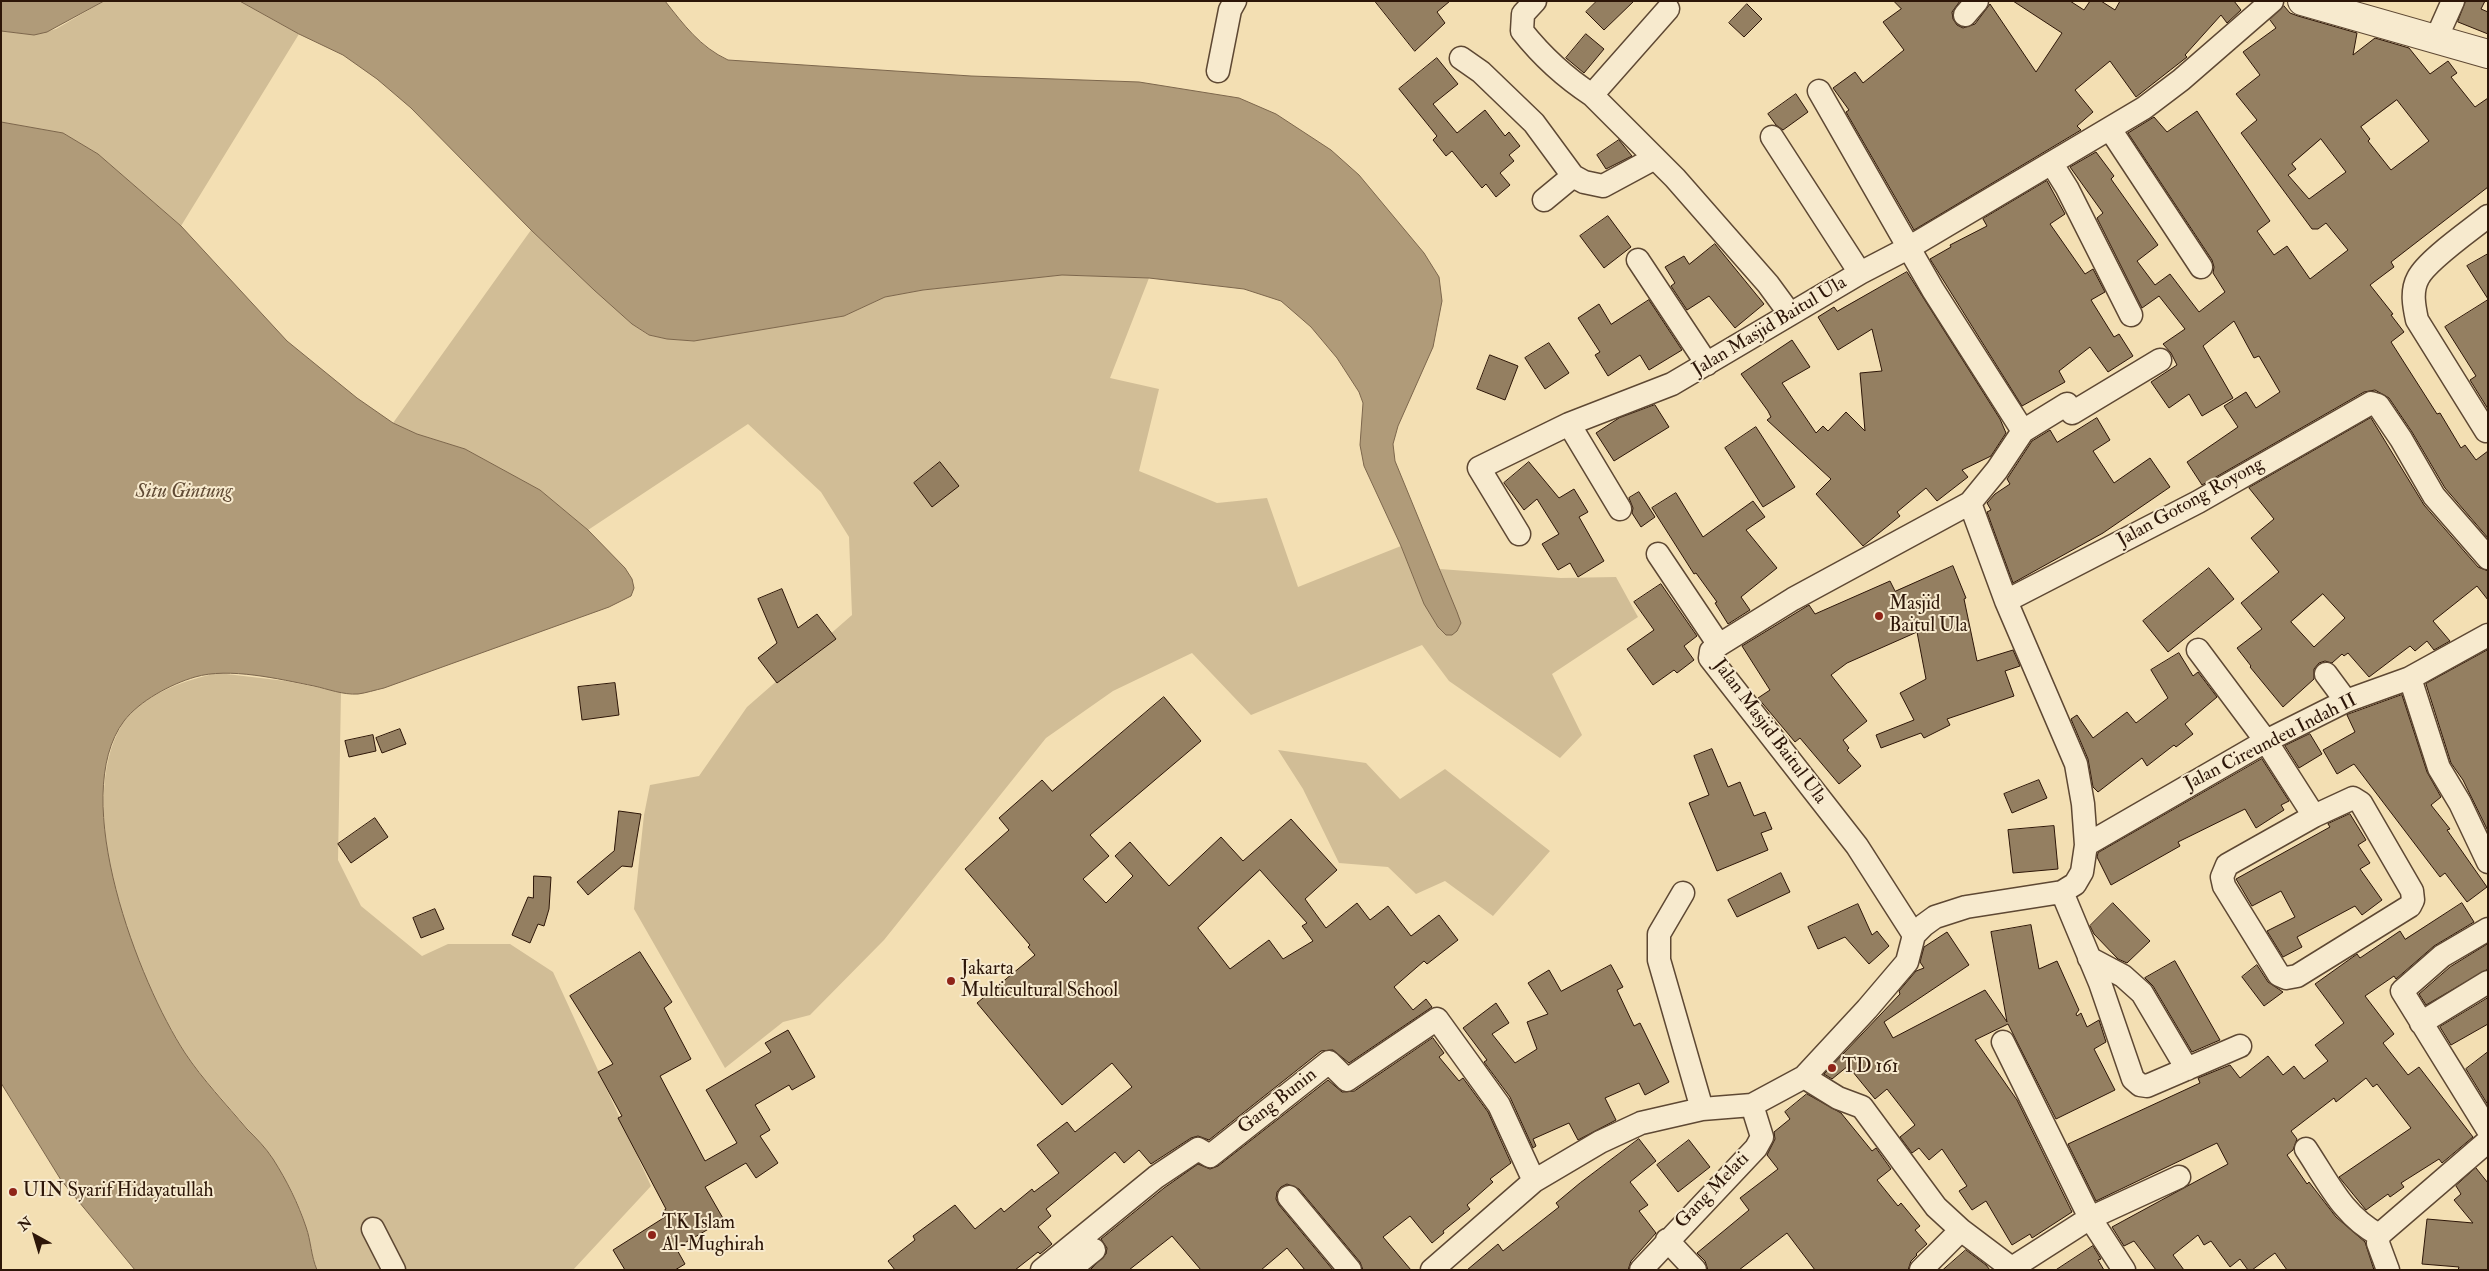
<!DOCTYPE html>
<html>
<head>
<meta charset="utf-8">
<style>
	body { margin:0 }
	#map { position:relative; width:2489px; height:1271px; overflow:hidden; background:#f3dfb3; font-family:"IM FELL Double Pica",serif }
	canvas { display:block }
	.frame { position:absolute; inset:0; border:2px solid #2d1608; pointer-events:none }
	.north { position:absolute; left:10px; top:1211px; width:50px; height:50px; -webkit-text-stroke:4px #f7eace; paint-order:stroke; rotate:321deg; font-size:14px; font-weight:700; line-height:20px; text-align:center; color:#2d1608 }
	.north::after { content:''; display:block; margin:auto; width:18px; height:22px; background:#2d1608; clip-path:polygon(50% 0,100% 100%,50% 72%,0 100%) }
</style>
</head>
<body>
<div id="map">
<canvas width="2489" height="1271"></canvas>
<div class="frame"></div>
<div class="north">N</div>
</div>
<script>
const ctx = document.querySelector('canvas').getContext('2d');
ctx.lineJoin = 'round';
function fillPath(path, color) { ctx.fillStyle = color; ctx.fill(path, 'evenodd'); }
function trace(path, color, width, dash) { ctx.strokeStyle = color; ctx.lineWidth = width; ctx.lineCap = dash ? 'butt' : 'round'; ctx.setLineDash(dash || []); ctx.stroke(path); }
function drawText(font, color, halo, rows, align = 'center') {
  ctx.font = font + ' "IM FELL Double Pica",serif'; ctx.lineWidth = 4; ctx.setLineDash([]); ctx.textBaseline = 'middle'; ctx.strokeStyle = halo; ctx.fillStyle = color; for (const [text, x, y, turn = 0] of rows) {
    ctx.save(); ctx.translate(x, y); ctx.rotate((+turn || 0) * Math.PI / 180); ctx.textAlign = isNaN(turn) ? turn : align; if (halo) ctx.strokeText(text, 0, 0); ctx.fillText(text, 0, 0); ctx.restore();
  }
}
fillPath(new Path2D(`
	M104,1H240L299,34L181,226L98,154L63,133L1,122V31L34,35L56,29Z
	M531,230L632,324L648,335L667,339L694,341L844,316L885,297L923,290L1062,275L1149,278L1110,378L1159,389L1139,471L1217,503L1267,498L1298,587L1401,546L1424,604L1457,612L1446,591L1440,569L1561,578L1616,577L1638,617L1552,674L1582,735L1560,758L1449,681L1422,645L1251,715L1192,653L1113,691L1046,738L884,940L810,1015L783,1022L725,1068L634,909L644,815L650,785L699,776L747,707L852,615L849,537L821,492L748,424L588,530L540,490L465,449L417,434L393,423Z
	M218,673L286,681L341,692L338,860L361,906L422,956L448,944H510L553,972L651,1186L573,1270H317C312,1256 311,1244 307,1230C300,1204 287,1181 273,1159C266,1147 255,1137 246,1127C226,1103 204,1080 186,1054C135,980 71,805 123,723C140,695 188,679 218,673Z
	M1278,750L1366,763L1400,799L1445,769L1550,851L1493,916L1445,881L1416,894L1388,867L1339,863L1303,789Z`), '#d1bd96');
const water = new Path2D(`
	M1,1H104L47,32L34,35L1,31Z
	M240,1H665C684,25 700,47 728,60L971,76L1139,82L1239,98L1276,114L1331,150L1359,175L1424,253L1439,277L1442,301L1433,347L1398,426L1393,444L1395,461L1457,612L1461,623L1457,631L1452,635H1446L1438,627L1424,604L1401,546L1364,466L1360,445L1363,403L1359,392L1337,358L1311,327L1281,301L1244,289L1149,278L1062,275L923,290L885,297L844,316L694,341L667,339L649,335L632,324L594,290L531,230L411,108L377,79L343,55L299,34Z
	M1,122L63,133L98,154L181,226L287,341L357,398L393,423L417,434L465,449L540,490L588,530L625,568L632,579L634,588L631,596L609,607L384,688C375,690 366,693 358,694C343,695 328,689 314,686C279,679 229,667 195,677C171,684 139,701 124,721C67,797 139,983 185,1053C203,1080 226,1104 247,1129C256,1138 266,1148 273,1159C287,1181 298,1203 306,1227C311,1241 311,1256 317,1270H135L61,1180L1,1083Z`);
fillPath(water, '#b09b79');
trace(water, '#7c664c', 1);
const building = new Path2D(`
	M1375,1H1450L1437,12L1445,23L1415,51Z
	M1597,1H1634L1604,30L1586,12Z
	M1894,1H1960L1952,12L1953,19L1957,25L1963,28L1975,24L1990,4L2036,72L2062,33L2013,1H2070L2084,10L2090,1H2101L2115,10L2120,1H2234L2241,10L2227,23L2221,15L2185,55L2187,57L2136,97L2110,61L2075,90L2093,112L2077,126L2081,130L1914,230L1846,112L1849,110L1833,88L1855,72L1863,83L1904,50L1883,22L1901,9Z
	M2466,1H2485L2481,9L2488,12V34L2458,22Z
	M1747,4L1762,19L1744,37L1729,23Z
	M2284,6L2290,13L2298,16L2357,33L2353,55L2375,38L2409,48L2430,74L2448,61L2457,73L2451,77L2475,107L2488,98V187L2391,262L2394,267L2370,285L2393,314L2391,315L2404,332L2391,342L2437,414L2440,413L2461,448L2465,445L2476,460L2488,451V538L2445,488L2412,432L2389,398L2375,390L2364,392L2202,485L2187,462L2238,427L2224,406L2246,392L2256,408L2280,392L2259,356L2254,358L2234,321L2203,346L2233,398L2202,416L2189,394L2169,408L2151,382L2177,365L2171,353L2163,344L2185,329L2159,296L2142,308L2097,218L2103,213L2070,167L2096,152L2114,176L2111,179L2158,245L2137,261L2155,285L2170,274L2199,312L2225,292L2213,273L2214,267L2212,260L2128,133L2154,117L2167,132L2197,111L2270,221L2257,231L2274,255L2287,246L2310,279L2348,250L2326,223L2318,229H2312L2241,133L2257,120L2236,94L2260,75L2243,52L2276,28L2270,20ZM2397,100L2429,141L2391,170L2368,141L2370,139L2361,127ZM2321,139L2346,172L2309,199L2288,175L2296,169L2292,164Z
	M1586,34L1604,49L1584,73L1566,58Z
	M1437,58L1458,84L1433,104L1457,133L1485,110L1505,136L1509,132L1520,146L1509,155L1514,161L1500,173L1510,185L1496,197L1486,184L1482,188L1452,151L1446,156L1433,140L1437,136L1399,89Z
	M1796,94L1808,112L1783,130L1776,125L1768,114Z
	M1619,140L1632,156L1606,169L1597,155Z
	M2047,181L2065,214L2050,224L2085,274L2093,269L2105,292L2091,300L2114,337L2119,334L2133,356L2108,372L2090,347L2059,371L2065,382L2022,406L1930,259L1951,247L1950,245L1987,226L1983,219Z
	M1608,216L1631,247L1604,268L1580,236Z
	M1715,244L1764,304L1735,328L1709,296L1687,310L1671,286L1675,283L1665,267L1684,256L1689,264Z
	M2488,254V299L2467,266Z
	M1907,272L2000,419L2006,433L1991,456L1962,470L1968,477L1937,501L1926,488L1897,512L1900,516L1863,546L1816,494L1831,479L1767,420L1771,417L1768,411L1741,374L1792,340L1810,367L1782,383L1816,433L1823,426L1828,431L1846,412L1865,431L1860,373L1882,371L1872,329L1838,350L1818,317L1834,307L1837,311Z
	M1649,300L1682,350L1649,370L1640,355L1608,376L1595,355L1600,352L1578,318L1599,304L1611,324Z
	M2488,300V409L2470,380L2476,376L2445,327Z
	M1549,343L1569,373L1545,389L1525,358Z
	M1490,355L1518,366L1505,400L1477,389Z
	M1655,405L1669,427L1614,461L1596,433L1619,418Z
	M2097,418L2110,440L2093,451L2114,483L2150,458L2170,487L2103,533L2013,583L1987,512L1991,510L1987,503L1995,494L2010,484L2007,479L2032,441L2050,430L2057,442Z
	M2371,418L2424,505L2478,567L2488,571V600L2477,586L2433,621L2450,641L2434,650L2427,641L2415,651L2410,646L2369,677L2348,653L2344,656L2342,654L2332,663L2325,661L2319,663L2314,669V679L2283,707L2250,667L2251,666L2237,648L2262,629L2241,603L2279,572L2251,538L2274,519L2249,488ZM2323,594L2345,618L2314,647L2291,622Z
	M1756,427L1795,487L1763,507L1725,448Z
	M940,462L959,486L932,507L914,483Z
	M1529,462L1559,498L1574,489L1588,512L1579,517L1604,561L1578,577L1570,563L1558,570L1542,544L1559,534L1537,499L1524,510L1504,483Z
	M1639,492L1655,517L1641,527L1632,513L1633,508L1629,498Z
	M1676,493L1703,537L1753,501L1765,517L1746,530L1777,568L1741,597L1750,610L1728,624L1715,603L1717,602L1696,573L1694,574L1652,508Z
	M1953,566L1966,598L1964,599L1977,661L2013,650L2020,666L2005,671L2014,696L1947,719L1950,725L1924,738L1921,733L1881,748L1876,735L1914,720L1900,693L1926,679L1917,632L1847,663L1831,675L1867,721L1843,740L1849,748L1847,750L1861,766L1839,784L1800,738L1795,742L1758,698L1770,690L1742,646L1809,605L1815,614L1890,581L1895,591Z
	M2209,568L2234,599L2168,652L2143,621Z
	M1661,584L1697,636L1684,646L1694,660L1677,673L1674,670L1653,685L1627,649L1654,630L1634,602Z
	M782,589L798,628L817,614L836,639L777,683L758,658L777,643L758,599Z
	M2488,650V831L2463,780L2451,763L2426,684Z
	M2179,653L2193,676L2198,672L2217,697L2185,724L2193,734L2176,747L2174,745L2147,766L2142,758L2098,792L2093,787L2088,759L2071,719L2077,715L2093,738L2127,712L2136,723L2168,698L2151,670Z
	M615,683L619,715L582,720L578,687Z
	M2402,695L2427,772L2441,797L2431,805L2450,829L2447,830L2487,887L2467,902L2445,873L2440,877L2354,764L2337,774L2323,750L2355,732L2347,715Z
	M1164,697L1201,741L1090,835L1109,856L1083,879L1106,903L1133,876L1115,856L1130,842L1169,886L1221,837L1243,861L1291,819L1337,870L1305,899L1326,928L1357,903L1370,920L1388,906L1411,936L1439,915L1458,940L1427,964L1424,961L1394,987L1413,1010L1426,999L1432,1007L1349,1063L1333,1050L1321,1051L1209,1140L1198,1136L1191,1138L1151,1164L1139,1150L1124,1163L1115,1152L1046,1209L1051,1216L1038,1227L1052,1244L1040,1254L1038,1252L1015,1270H895L888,1261L915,1240L913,1236L955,1205L975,1229L1001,1208L1004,1212L1032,1189L1034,1192L1059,1173L1037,1145L1067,1122L1075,1132L1132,1087L1112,1063L1062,1105L977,1003L1035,955L1028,947L1030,945L965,869L1009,830L999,818L1042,780L1052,791ZM1260,870L1307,923L1302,926L1313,941L1283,959L1269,940L1230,969L1198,928Z
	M400,729L406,744L382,753L376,738Z
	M2310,734L2322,754L2299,768L2285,746Z
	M373,735L376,751L349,757L345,741Z
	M1712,749L1728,787L1740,782L1754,816L1765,812L1772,829L1761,833L1768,850L1717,871L1689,803L1709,795L1694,756Z
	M2262,759L2289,801L2281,805L2284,810L2256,828L2245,809L2178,842L2180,846L2111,885L2097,857L2098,853Z
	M2039,780L2047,798L2012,813L2004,794Z
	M619,811L641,814L632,867L622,866L588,895L577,882L614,851Z
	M2350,814L2366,840L2358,845L2370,863L2360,869L2382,900L2362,915L2355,906L2297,937L2302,947L2283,957L2267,931L2295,917L2281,891L2252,906L2236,879L2330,827L2328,824Z
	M375,818L388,837L351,863L338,844Z
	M2054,826L2058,869L2013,873L2008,830Z
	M1781,873L1790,892L1737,917L1728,900Z
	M534,876L551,877L549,909L544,926L538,924L530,943L512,935L528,897L533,898Z
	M2113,903L2150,941L2127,963L2118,959L2094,934L2090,926Z
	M2462,903L2474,922L2434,946L2396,979L2394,976L2365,996L2394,1034L2383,1043L2408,1075L2419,1067L2473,1137L2442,1163L2439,1159L2401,1183L2404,1187L2390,1197L2388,1194L2366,1210L2339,1177L2411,1128L2377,1084L2373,1087L2366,1078L2336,1102L2334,1098L2291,1131L2297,1139L2293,1150L2287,1155L2307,1184L2309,1182L2336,1217L2365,1242L2374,1270H2287L2275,1253L2252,1270H2248L2240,1259L2230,1267L2211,1241L2204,1245L2198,1235L2173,1255L2184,1270H2156L2134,1241L2124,1246L2112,1227L2228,1164L2217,1143L2096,1201L2068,1144L2200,1083L2198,1078L2230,1065L2240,1078L2268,1056L2283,1075L2294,1066L2304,1079L2328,1061L2315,1045L2344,1023L2315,984L2357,954L2360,958L2400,931L2405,939Z
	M1858,904L1872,935L1877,931L1889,946L1869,964L1845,937L1818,949L1808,927Z
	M435,909L444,929L421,938L413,918Z
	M2031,925L2039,969L2057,961L2079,1010L2076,1014L2077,1016L2081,1013L2087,1027L2099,1020L2106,1042L2094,1049L2115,1090L2056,1119L2008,1024L1975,1040L2017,1100L2072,1212L2032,1238L2030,1234L2012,1245L1986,1201L1972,1210L1959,1191L1967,1186L1942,1149L1929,1160L1919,1148L1912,1153L1900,1137L1915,1125L1887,1089L1875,1099L1848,1066L1832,1079L1824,1074L1900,994L1899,991L1916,971L1924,968L1920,962L1924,947L1947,932L1969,965L1884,1022L1893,1038L1985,990L2007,1022L1991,932Z
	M2488,944V969L2426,1005L2419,994L2450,967Z
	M640,952L672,1002L664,1008L691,1059L660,1076L705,1161L737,1143L706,1090L771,1052L765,1043L788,1030L815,1077L792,1090L789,1085L755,1105L770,1130L760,1136L778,1163L756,1178L746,1163L705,1187L724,1220L676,1248L685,1264L675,1270H625L613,1250L665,1217L662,1212L666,1209L618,1118L622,1116L598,1072L613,1064L570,996Z
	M2175,961L2220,1040L2192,1052L2153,986L2145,978Z
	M1611,965L1623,987L1617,990L1634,1026L1640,1023L1669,1082L1645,1095L1639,1083L1605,1098L1616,1120L1578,1140L1569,1123L1533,1139L1536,1146L1533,1148L1510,1097L1484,1062L1487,1060L1463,1028L1496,1003L1509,1023L1492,1034L1515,1063L1537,1049L1527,1022L1548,1014L1528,983L1549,970L1561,991Z
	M2257,965L2268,982L2283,992L2264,1006L2242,977Z
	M2488,998V1024L2451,1045L2440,1027Z
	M1433,1038L1444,1053L1439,1057L1459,1081L1463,1078L1488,1112L1511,1163L1490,1179L1493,1182L1467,1205L1470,1209L1443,1231L1444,1233L1432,1243L1410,1216L1383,1237L1411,1270H1363L1360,1262L1299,1189L1287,1184L1281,1187L1277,1192L1276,1199L1279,1205L1333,1270H1305L1287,1248L1261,1270H1201L1172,1236L1129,1270H1090L1106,1254L1107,1248L1101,1239L1164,1188L1198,1164L1210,1169L1218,1166L1328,1080L1342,1092L1354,1091Z
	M2488,1052V1105L2466,1069Z
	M1807,1094L1841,1113L1872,1151L1876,1148L1891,1169L1877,1180L1898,1206L1901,1203L1920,1226L1915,1230L1927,1244L1916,1254L1917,1255L1911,1261L1908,1270H1815L1787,1233L1739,1270H1708L1705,1261L1697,1253L1749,1210L1740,1198L1778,1169L1767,1155L1775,1139L1774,1132L1790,1119L1785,1112Z
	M1639,1139L1656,1161L1630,1182L1648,1205L1639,1211L1656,1233L1631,1261L1628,1270H1467L1498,1244L1503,1251L1559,1207L1556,1203L1580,1183Z
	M1689,1140L1710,1167L1678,1192L1657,1165Z
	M2476,1168L2488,1183V1270H2458L2459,1267L2422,1264L2427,1219L2473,1223L2454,1200L2461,1194L2456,1186Z
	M2093,1246L2101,1259L2098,1260L2104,1270H2056Z
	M1966,1250L1986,1265L1990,1270H1943Z`);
fillPath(building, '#947f61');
trace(building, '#2d1608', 1);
const minor = new Path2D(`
	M1535,1L1523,14L1522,31C1541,55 1566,78 1592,95L1668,9
	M1965,15L1977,1
	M2436,39L2453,1
	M1461,58L1481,72L1534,123L1573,176L1584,182L1603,186L1655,158
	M1218,71L1230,10L1235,1
	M1819,91L1933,290L2023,431L1997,470L1970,503L1793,599L1719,645L1711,651L1710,658L1857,846L1914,935
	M1592,95L1675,178L1768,284L1790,314
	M2110,129L2201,267
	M1772,137L1860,273
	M2052,164L2067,188L2131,315
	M1544,200L1573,176
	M1638,260L1707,364
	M1569,424L1620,509
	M2023,431L2067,404L2072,413L2160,360
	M2486,431L2417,320C2414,306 2411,291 2418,278C2427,260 2471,230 2488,216
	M1519,534L1479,468L1569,424L1672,384L1860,273L1910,247L2144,108L2181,80L2272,1
	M1658,554L1719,645
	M2006,601L2198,502L2371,403L2378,405L2401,439L2434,496L2488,558
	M2198,650L2266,741L2314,816L2353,798L2361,803L2412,891L2413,900L2410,906L2297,976L2286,978L2279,975L2224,886L2222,877L2227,865L2314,816
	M2326,674L2346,701
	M2410,678L2439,768L2460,803L2488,862
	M2086,845L2266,741L2346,701L2410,678L2488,635
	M2062,892L2100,983L2133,1079L2140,1085L2147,1086L2240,1046
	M1683,893L1659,934V960L1702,1109
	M2488,929L2442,956L2402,991L2488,1130
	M2089,958L2123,976L2142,993L2187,1069
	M2421,1023L2488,982
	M2003,1042L2090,1218L2012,1268
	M1804,1077L1867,1009L1907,962L1914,935L1924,925L1935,917L1966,907L2062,892L2075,884L2082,872L2086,845L2083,804L2076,764L2006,601L1970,503
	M2306,1149C2328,1182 2343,1216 2379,1235
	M1289,1197L1350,1270
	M373,1229L394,1270
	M1667,1240L1695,1270
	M1042,1270L1156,1177L1198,1149L1210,1156L1329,1062L1347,1080L1437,1019L1499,1105L1534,1181
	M1069,1270L1094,1250
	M1432,1270L1534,1181L1600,1142L1641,1123L1702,1109L1752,1105L1804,1077L1838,1098L1862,1107L1936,1207L1961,1230L2014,1270
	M1641,1270L1756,1148L1762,1137L1752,1105
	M1921,1270L1961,1230
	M2124,1270L2090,1218L2179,1177
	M2388,1270L2378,1243L2379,1235L2488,1141`);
const tertiary = new Path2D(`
	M2302,1L2488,54`);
trace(minor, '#5e4833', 25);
trace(tertiary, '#5e4833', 30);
trace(minor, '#f7eace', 22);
trace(tertiary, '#f7eace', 28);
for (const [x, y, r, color] of [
	[1879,616,5,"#8f2418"],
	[951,981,5,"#8f2418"],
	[1832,1068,5,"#8f2418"],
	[13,1192,5,"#8f2418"],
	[652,1235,5,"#8f2418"]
]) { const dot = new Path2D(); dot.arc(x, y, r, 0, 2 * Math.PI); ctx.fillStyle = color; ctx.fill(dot); trace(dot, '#f7eace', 2); }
drawText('19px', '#2d1608', '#f7eace', [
	["Jalan Masjid Baitul Ula",1770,327,-31],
	["Jalan Gotong Royong",2191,503,-29],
	["Jalan Masjid Baitul Ula",1769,732,53],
	["Jalan Cireundeu Indah II",2271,743,-27],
	["Gang Bunin",1278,1102,-38],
	["Gang Melati",1713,1191,-46]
]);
drawText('19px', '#2d1608', '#f7eace', [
	["Masjid",1889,605],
	["Baitul Ula",1889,627],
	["Jakarta",961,970],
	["Multicultural School",961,992],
	["TD 161",1842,1068],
	["UIN Syarif Hidayatullah",23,1192],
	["TK Islam",662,1224],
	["Al-Mughirah",662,1246]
], 'left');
drawText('italic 20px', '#614b35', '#f7eace', [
	["Situ Gintung",184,493]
]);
</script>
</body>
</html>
